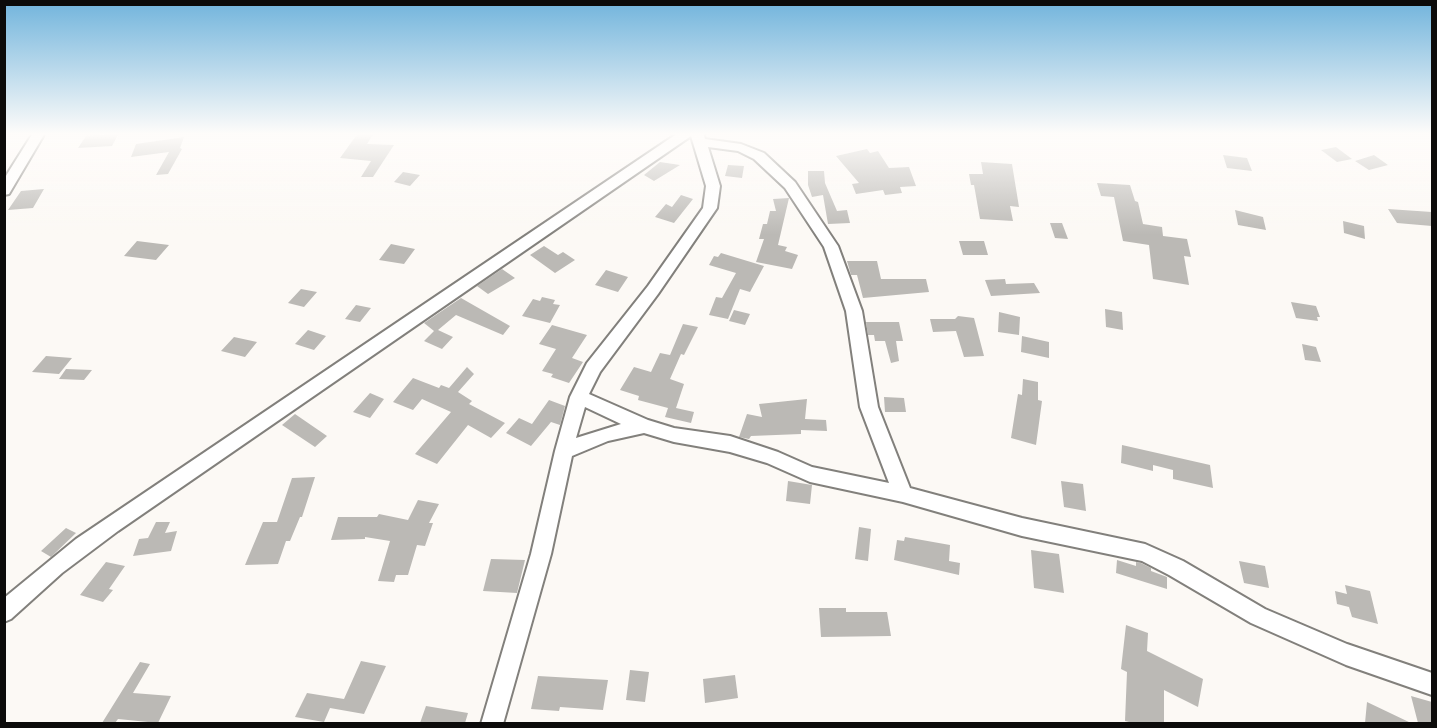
<!DOCTYPE html>
<html>
<head>
<meta charset="utf-8">
<style>
	body { margin:0 }
	#map { position:relative; width:1437px; height:728px; overflow:hidden; background:#fcf9f5; font-family:"Exo 2",sans-serif }
	canvas { display:block }
	.frame { position:absolute; inset:0; border:6px solid #0c0b0a; pointer-events:none }
</style>
</head>
<body>
<div id="map">
<canvas width="1437" height="728"></canvas>
<div class="frame"></div>
</div>
<script>
const ctx = document.querySelector('canvas').getContext('2d');
ctx.lineJoin = 'round';
function fillPath(path, color) { ctx.fillStyle = color; ctx.fill(path, 'evenodd'); }
function trace(path, color, width, dash) { ctx.strokeStyle = color; ctx.lineWidth = width; ctx.lineCap = dash ? 'butt' : 'round'; ctx.setLineDash(dash || []); ctx.stroke(path); }
fillPath(new Path2D(`
	M119,133L112,146L78,148L86,136Z
	M358,133H374L367,144L394,145L373,177H361L371,161L340,158Z
	M184,137L180,148L182,149L168,174L156,175L169,152L131,157L136,144Z
	M1336,147L1352,159L1337,162L1321,150Z
	M867,149L870,153L878,151L889,168L909,167L916,186L900,187L902,193L885,195L883,190L856,194L852,184L859,183L836,156Z
	M1223,155L1247,158L1252,171L1227,168Z
	M1374,155L1388,165L1369,170L1355,161Z
	M660,162L680,165L654,181L644,175Z
	M981,162L1012,164L1019,207L1010,206L1013,221L980,219L974,185H971L969,174H983Z
	M728,165L744,166L742,178L725,176Z
	M808,171H824L825,183L837,211L847,210L850,223L828,224L823,195L812,197L808,185Z
	M403,172L420,175L410,186L394,182Z
	M1097,183L1130,185L1135,201L1138,202L1143,224L1162,227L1163,236L1187,239L1191,257L1184,256L1189,285L1153,279L1149,245L1123,241L1114,197L1101,196Z
	M44,189L33,208L8,210L21,191Z
	M681,195L693,199L674,223L655,217L666,204L672,207Z
	M789,198L778,245L787,247L785,251L798,255L792,269L756,262L764,239H759L763,224H767L770,211H776L773,199Z
	M1388,209L1432,212V226L1397,223Z
	M1235,210L1263,217L1266,230L1238,225Z
	M1343,221L1364,226L1365,239L1344,233Z
	M1050,223H1062L1068,239L1055,238Z
	M137,241L169,245L156,260L124,256Z
	M959,241H984L988,255H963Z
	M391,244L415,249L404,264L379,260Z
	M544,246L558,255L563,252L575,260L555,273L530,255Z
	M721,253L764,266L750,292L740,289L728,319L709,315L716,297L722,298L736,273L709,265L714,256L718,257Z
	M847,261H877L881,279H926L929,292L863,298L857,275H851Z
	M502,269L515,278L488,294L477,286Z
	M606,270L628,277L618,292L595,285Z
	M1005,279L1006,284L1034,283L1040,293L991,296L985,280Z
	M301,289L317,292L304,307L288,303Z
	M542,297L555,300L553,304L560,305L550,323L522,316L533,299L540,301Z
	M461,298L510,326L503,335L456,315L438,330L453,337L442,349L424,341L434,331L424,323Z
	M1291,302L1316,306L1320,317H1317L1318,321L1296,318Z
	M356,305L371,308L360,322L345,319Z
	M1105,309L1122,312L1123,330L1106,327Z
	M734,310L750,314L745,325L729,321Z
	M999,312L1020,317L1019,335L998,332Z
	M958,316L974,318L984,356L964,357L956,331L933,332L930,319H955Z
	M866,322H899L903,341H896L899,361L891,363L885,341H875L874,335H868Z
	M683,324L698,327L684,355L681,354L670,379L684,384L676,408L694,412L691,423L665,417L668,408L638,400L639,396L620,390L634,367L651,372L660,353L670,355Z
	M552,325L587,335L572,358L583,362L569,383L551,377L553,374L542,371L556,349L539,344Z
	M308,330L326,336L314,350L295,344Z
	M1022,336L1049,342V358L1021,352Z
	M234,337L257,342L245,357L221,351Z
	M1302,344L1316,347L1321,362L1305,360Z
	M46,356L72,358L59,374L32,372Z
	M467,367L474,374L458,392L472,401L469,404L505,423L491,438L468,425L437,464L415,454L451,412L422,399L413,410L393,402L413,378L439,388L441,385L449,388Z
	M66,369L92,370L84,380L59,379Z
	M1023,379L1038,382V400L1042,401L1036,445L1011,438L1018,394L1022,395Z
	M370,393L384,399L370,418L353,412Z
	M884,397L904,398L906,412H885Z
	M807,399L805,419L826,420L827,431L801,430V434L751,436L749,439L739,437L747,414L762,417L759,404Z
	M549,400L565,406L560,425L551,422L531,446L506,433L519,418L532,424Z
	M295,414L327,436L315,447L282,425Z
	M1122,445L1210,465L1213,488L1173,479V470L1153,465V471L1121,463Z
	M315,477L302,517H300L290,541H286L278,564L245,565L263,522H277L292,478Z
	M788,481L812,485L810,504L786,501Z
	M1061,481L1083,484L1086,511L1064,507Z
	M418,500L439,504L429,523H433L425,546L417,545L408,575H396L394,582L378,581L390,541L365,537V539L331,540L338,517H377L379,514L408,520Z
	M156,522H170L165,533L177,531L171,551L133,556L139,539L148,538Z
	M859,527L871,529L868,561L855,559Z
	M66,528L76,533L51,557L41,551Z
	M905,537L950,545L949,561L960,563L959,575L894,560L897,540L904,541Z
	M1031,550L1059,554L1064,593L1034,588Z
	M491,559L525,560L517,593L483,591Z
	M1117,560L1136,566V562L1141,563L1151,568V571L1167,577V589L1116,573Z
	M1239,561L1265,566L1269,588L1244,583Z
	M106,562L125,566L109,589L113,590L103,602L80,595Z
	M1345,585L1370,591L1378,624L1352,617L1349,607L1337,604L1335,591L1347,594Z
	M819,608H846V612H887L891,636L821,637Z
	M1126,625L1148,633L1147,651L1203,679L1198,707L1164,690V723H1133L1125,721L1127,672L1121,669Z
	M361,661L386,666L364,714L330,708L324,722L295,717L307,693L344,699Z
	M140,662L150,664L133,693L171,696L158,723L118,719L115,723H102Z
	M630,670L649,672L645,702L626,700Z
	M735,675L738,698L705,703L703,679Z
	M538,676L608,680L603,710L560,707L559,711L531,709Z
	M1411,696L1432,702V723H1418Z
	M1367,702L1411,723H1365Z
	M426,706L468,713L465,723H420Z`), '#bbb9b5');
const street = new Path2D(`
	M33,133H45L9,194L4,195V179Z
	M678,133H703L705,139L741,144L764,153L795,182L838,246L862,311L878,407L910,488L1022,518L1145,544L1183,561L1265,609L1347,644L1432,673V695L1346,665L1251,623L1169,575L1142,561L1022,536L903,502L810,482L767,463L730,452L674,442L644,433L608,441L572,456L551,554L503,724H481L531,554L555,451L570,397L587,363L648,286L703,208L706,186L691,136L118,531L62,573L11,619L4,622V598L76,539ZM708,147L738,151L754,159L785,188L824,247L846,311L860,407L889,483L812,467L778,452L730,436L674,428L648,420L589,394L600,372L658,294L717,208L720,186ZM585,407L621,424L576,438Z`);
trace(street, '#82807c', 4);
fillPath(street, '#fff');
const sky = ctx.createLinearGradient(0, 0, 0, 235);
sky.addColorStop(0, '#71b4dc');
sky.addColorStop(0.57, '#fefcfa');
sky.addColorStop(1, '#fefcfa00');
ctx.fillStyle = sky;
ctx.fillRect(0, 0, 1437, 235);
</script>
</body>
</html>
